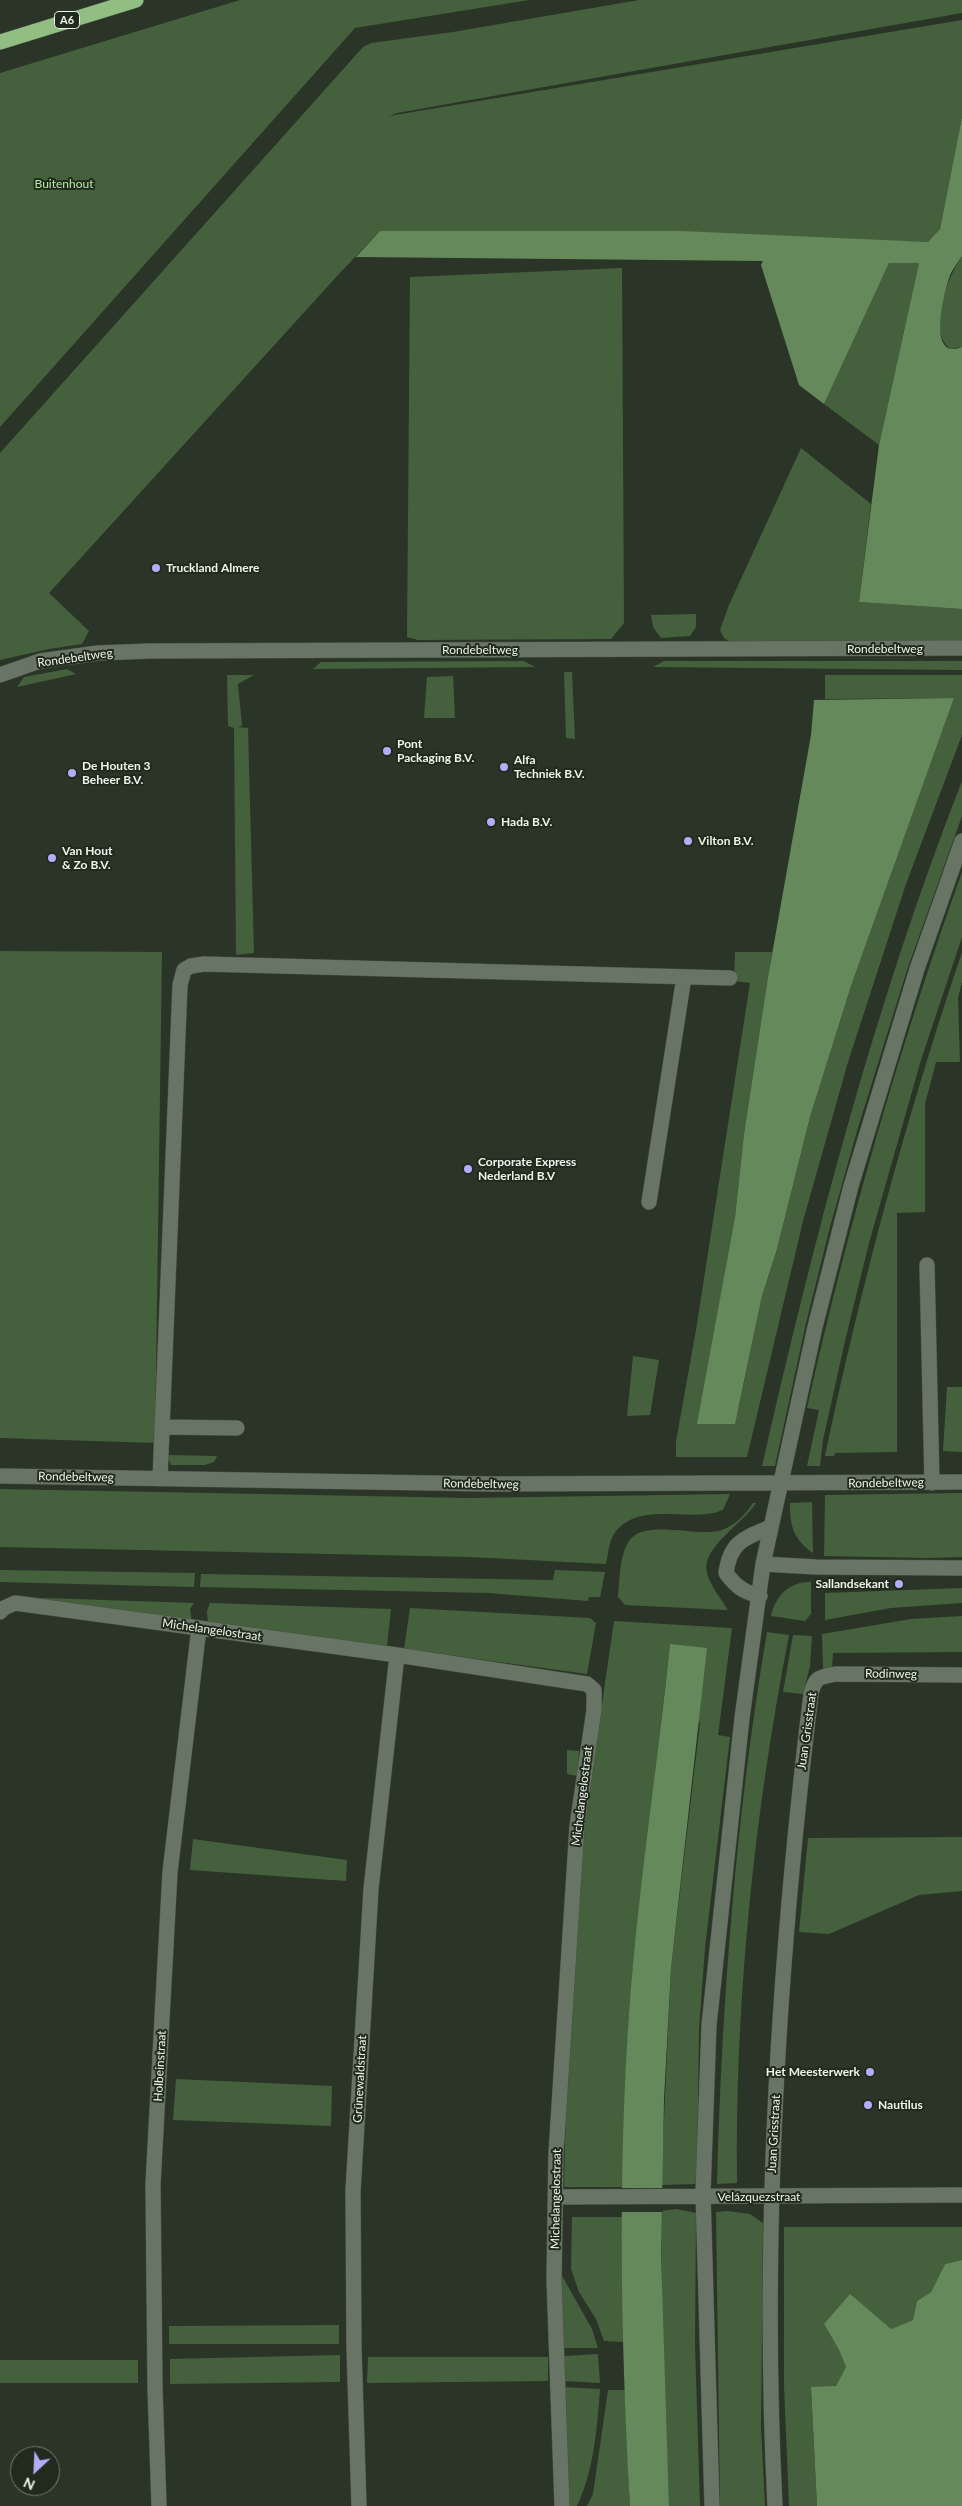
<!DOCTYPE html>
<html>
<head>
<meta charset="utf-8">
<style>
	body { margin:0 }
	#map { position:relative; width:962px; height:2506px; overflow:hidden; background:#2a3527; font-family:Lato,sans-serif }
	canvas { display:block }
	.north { position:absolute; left:10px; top:2446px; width:50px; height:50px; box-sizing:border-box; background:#202b1d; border:1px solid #727b6f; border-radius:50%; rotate:205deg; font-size:14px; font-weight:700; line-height:20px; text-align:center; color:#edf4eb }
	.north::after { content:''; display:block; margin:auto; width:18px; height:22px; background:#b5acf9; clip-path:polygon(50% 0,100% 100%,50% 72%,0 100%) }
</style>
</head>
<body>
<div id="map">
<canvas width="962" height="2506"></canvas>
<div class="north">N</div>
</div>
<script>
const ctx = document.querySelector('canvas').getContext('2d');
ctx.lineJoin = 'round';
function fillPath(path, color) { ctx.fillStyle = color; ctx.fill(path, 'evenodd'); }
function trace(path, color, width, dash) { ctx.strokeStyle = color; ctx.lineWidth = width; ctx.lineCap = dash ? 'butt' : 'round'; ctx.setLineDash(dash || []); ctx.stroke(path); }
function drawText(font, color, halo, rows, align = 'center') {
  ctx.font = font + ' Lato,sans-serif'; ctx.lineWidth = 4; ctx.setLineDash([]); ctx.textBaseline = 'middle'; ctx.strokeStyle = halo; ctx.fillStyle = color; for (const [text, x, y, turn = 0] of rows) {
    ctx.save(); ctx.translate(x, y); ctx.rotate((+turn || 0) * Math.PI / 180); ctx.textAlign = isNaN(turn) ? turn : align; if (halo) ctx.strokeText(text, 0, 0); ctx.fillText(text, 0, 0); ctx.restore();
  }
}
fillPath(new Path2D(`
	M240,0H529L355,28L0,427V73Z
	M639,0H962V13L397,113L389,116L962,20V117L940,229L928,242L380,231L338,275L49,593L89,631L82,644L49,649L0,660V453L363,47L371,43L453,32Z
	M962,256V347L951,349C926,332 948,276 962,256Z
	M889,263H919L879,445L824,404Z
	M622,268L624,623L611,639L418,640L407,637L410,277Z
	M801,448L871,504L859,602L962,609V641L731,642L724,638L720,630L729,605Z
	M696,614V627L690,636L661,638L653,627L651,615Z
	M524,661L535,667L313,669L321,662Z
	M664,661H962V670L653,667Z
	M67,669L76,674L17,687L24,677Z
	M564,672H572L575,739L566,738Z
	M227,675H254L238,684L242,726L237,727L248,728L254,953L236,955L234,728L228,726Z
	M825,675H962V735L906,884L848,1062L803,1221L747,1457H676V1441L696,1330L750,983L734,981L735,952H772L744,1134L735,1217L698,1424L739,1406L762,1296L777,1249L810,1117L851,986L954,698L825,699Z
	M453,676L455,718H424L427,677Z
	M962,781V816L907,970L857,1131L830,1227L806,1323L775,1466H762C815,1234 875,1003 962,781Z
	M962,872V937L921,1060L869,1243L845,1341L823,1440L820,1466H807L819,1410L807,1408C848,1226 899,1048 962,872Z
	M0,951L162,952L155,1443L0,1438Z
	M962,952V982L958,998L960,1062H936L925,1104V1212L897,1213V1452L835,1453L834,1456H825C861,1285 906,1118 962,952Z
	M633,1356L659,1360L650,1415L627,1416Z
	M947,1387H962V1452L943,1451Z
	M167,1455L217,1456L214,1462L205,1465H171Z
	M0,1489L469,1498L730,1494L723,1510C689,1524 639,1499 614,1534C609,1541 608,1555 606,1564L469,1557L0,1547Z
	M962,1493V1557L927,1558L824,1556L825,1495Z
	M812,1502L813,1553C793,1539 790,1526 790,1503Z
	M753,1503H756C744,1523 700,1548 707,1573C710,1585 721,1599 728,1610L625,1605L618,1597C620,1580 619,1556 629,1541C644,1518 699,1538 722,1530C735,1525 745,1515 753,1503Z
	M0,1570L195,1573L194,1587L0,1582Z
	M555,1570L605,1572L600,1597H589L588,1601L488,1593L200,1587L201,1574L553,1580Z
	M811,1582V1614L805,1621L771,1616C776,1595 789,1582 811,1582Z
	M962,1588V1603L891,1608L825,1620V1593Z
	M14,1597L194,1603L190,1609L192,1621Z
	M210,1603L391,1609L387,1646L208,1623L207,1611Z
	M410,1608L590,1618L596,1623L587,1674L404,1649Z
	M962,1616V1652L833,1653L832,1669H823L822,1634L911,1619Z
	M614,1621L732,1628L718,1735L730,1737L705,1948L699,2029L697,2184L661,2185L671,1968L700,1723L670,1645L633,1965L623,2187H564L566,2104L583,1836Z
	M767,1632L789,1635C754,1815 735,2000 737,2183L717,2184C722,1999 736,1814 767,1632Z
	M793,1635L812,1636L810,1666L803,1694L783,1692Z
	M567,1750L579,1751L578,1776L567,1774Z
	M962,1837V1891L919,1895L829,1934L799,1932L808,1838Z
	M193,1839L347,1860L346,1881L190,1870Z
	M176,2079L332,2086L331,2126L173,2120Z
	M676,2209L696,2213L695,2345L700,2506H669L662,2341L661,2211Z
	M728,2211L750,2214L763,2223L761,2426L765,2506H720L716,2212Z
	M572,2217H623V2342L604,2341L596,2319L579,2292L571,2269Z
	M784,2227H962V2260L945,2264L931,2292L917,2301L913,2320L891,2329L824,2324L839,2350L846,2367L836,2387L811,2388L817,2506H789L784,2385Z
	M560,2272L592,2329L598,2348H562Z
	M339,2325V2344H169V2326Z
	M598,2354L600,2383L565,2381L564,2356Z
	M340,2355V2382L170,2384V2359Z
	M368,2357H548V2381L367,2383Z
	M0,2360H138V2383H0Z
	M562,2387L600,2389C597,2429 594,2470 577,2506H568Z
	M608,2390H625L630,2506H587L593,2494Z`), '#45603d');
fillPath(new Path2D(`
	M962,117V256C958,262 954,267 951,273C945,287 925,362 962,347V609L859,602L879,445L919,263H889L824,404L799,385L761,265L763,261L356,257L380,231H681L928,242L940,229Z
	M954,698L851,986L810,1117L777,1249L762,1296L735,1424H697L735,1217L744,1134L768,977L811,735L814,700Z
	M670,1644L707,1648L671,1968L664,2099L661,2254L669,2506H630C620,2327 617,2142 633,1964C643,1857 659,1751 670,1644Z
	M962,2260V2506H817L811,2387L836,2386L846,2367L839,2350L824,2324L850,2294L891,2329L913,2320L917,2301L931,2292L945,2264Z`), '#66895c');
fillPath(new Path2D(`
	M620,2188H663V2212H620Z`), '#2a3527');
const minor = new Path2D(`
	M0,675L40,661L98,653L150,651L962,648
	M649,1202L684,977
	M927,1265L932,1483
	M162,1427L237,1428
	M0,1476L492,1484L962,1482
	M160,1479L180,985L184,970L191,966L204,964L730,978
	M763,1564L816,1567L962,1568
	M760,1596C744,1592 736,1587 726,1573C730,1542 744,1538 771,1527
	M0,1612L4,1608L15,1603L397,1655L587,1684L594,1690V1710L577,1826L556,2153L554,2279L562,2506
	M556,2197L962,2195
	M159,2506L155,2388L153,2184L170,1872L199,1628
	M359,2506L354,2348L353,2191L371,1889L397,1655
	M712,2506L703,2193L709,2025L742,1718L763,1564L815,1327L851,1186L917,969L962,841
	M775,2506C761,2235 778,1963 811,1694C815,1677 819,1677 836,1674L962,1675`);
const highway = new Path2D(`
	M0,42L136,0`);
trace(minor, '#475044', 16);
trace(highway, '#475044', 16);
trace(minor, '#687565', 15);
trace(highway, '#90be83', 15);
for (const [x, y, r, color] of [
	[156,568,5,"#b5acf9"],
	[387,751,5,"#b5acf9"],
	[504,767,5,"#b5acf9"],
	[72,773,5,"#b5acf9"],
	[491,822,5,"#b5acf9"],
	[688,841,5,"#b5acf9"],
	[52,858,5,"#b5acf9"],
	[468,1169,5,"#b5acf9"],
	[899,1584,5,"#b5acf9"],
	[870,2072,5,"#b5acf9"],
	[868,2105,5,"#b5acf9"]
]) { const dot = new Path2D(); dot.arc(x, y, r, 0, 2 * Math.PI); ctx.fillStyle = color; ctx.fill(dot); trace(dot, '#202b1d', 2); }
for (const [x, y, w] of [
	[67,20,25]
]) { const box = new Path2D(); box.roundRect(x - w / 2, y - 8.5, w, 17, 4); ctx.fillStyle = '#202b1d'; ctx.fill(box); trace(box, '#edf4eb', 1); }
drawText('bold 11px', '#edf4eb', null, [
	["A6",67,20]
]);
drawText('12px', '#b5eaa5', '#202b1d', [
	["Buitenhout",64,184]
]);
drawText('bold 12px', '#edf4eb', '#202b1d', [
	["Truckland Almere",166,568],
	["Pont",397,744],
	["Packaging B.V.",397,758],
	["Alfa",514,760],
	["Techniek B.V.",514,774],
	["De Houten 3",82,766],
	["Beheer B.V.",82,780],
	["Hada B.V.",501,822],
	["Vilton B.V.",698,841],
	["Van Hout",62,851],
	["& Zo B.V.",62,865],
	["Corporate Express",478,1162],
	["Nederland B.V",478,1176],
	["Sallandsekant",889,1584,"right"],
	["Het Meesterwerk",860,2072,"right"],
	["Nautilus",878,2105]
], 'left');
drawText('12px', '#edf4eb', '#202b1d', [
	["Rondebeltweg",885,649],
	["Rondebeltweg",480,650],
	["Rondebeltweg",75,658,-8],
	["Rondebeltweg",76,1477,1],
	["Rondebeltweg",886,1483,-1],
	["Rondebeltweg",481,1484,1],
	["Michelangelostraat",212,1630,8],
	["Rodinweg",891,1674,1],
	["Juan Grisstraat",807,1731,-82],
	["Michelangelostraat",582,1796,-83],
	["Holbeinstraat",160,2066,-87],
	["Grünewaldstraat",360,2079,-87],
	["Juan Grisstraat",774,2134,-87],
	["Velázquezstraat",759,2197],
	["Michelangelostraat",556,2199,-89]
]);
</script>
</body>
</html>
